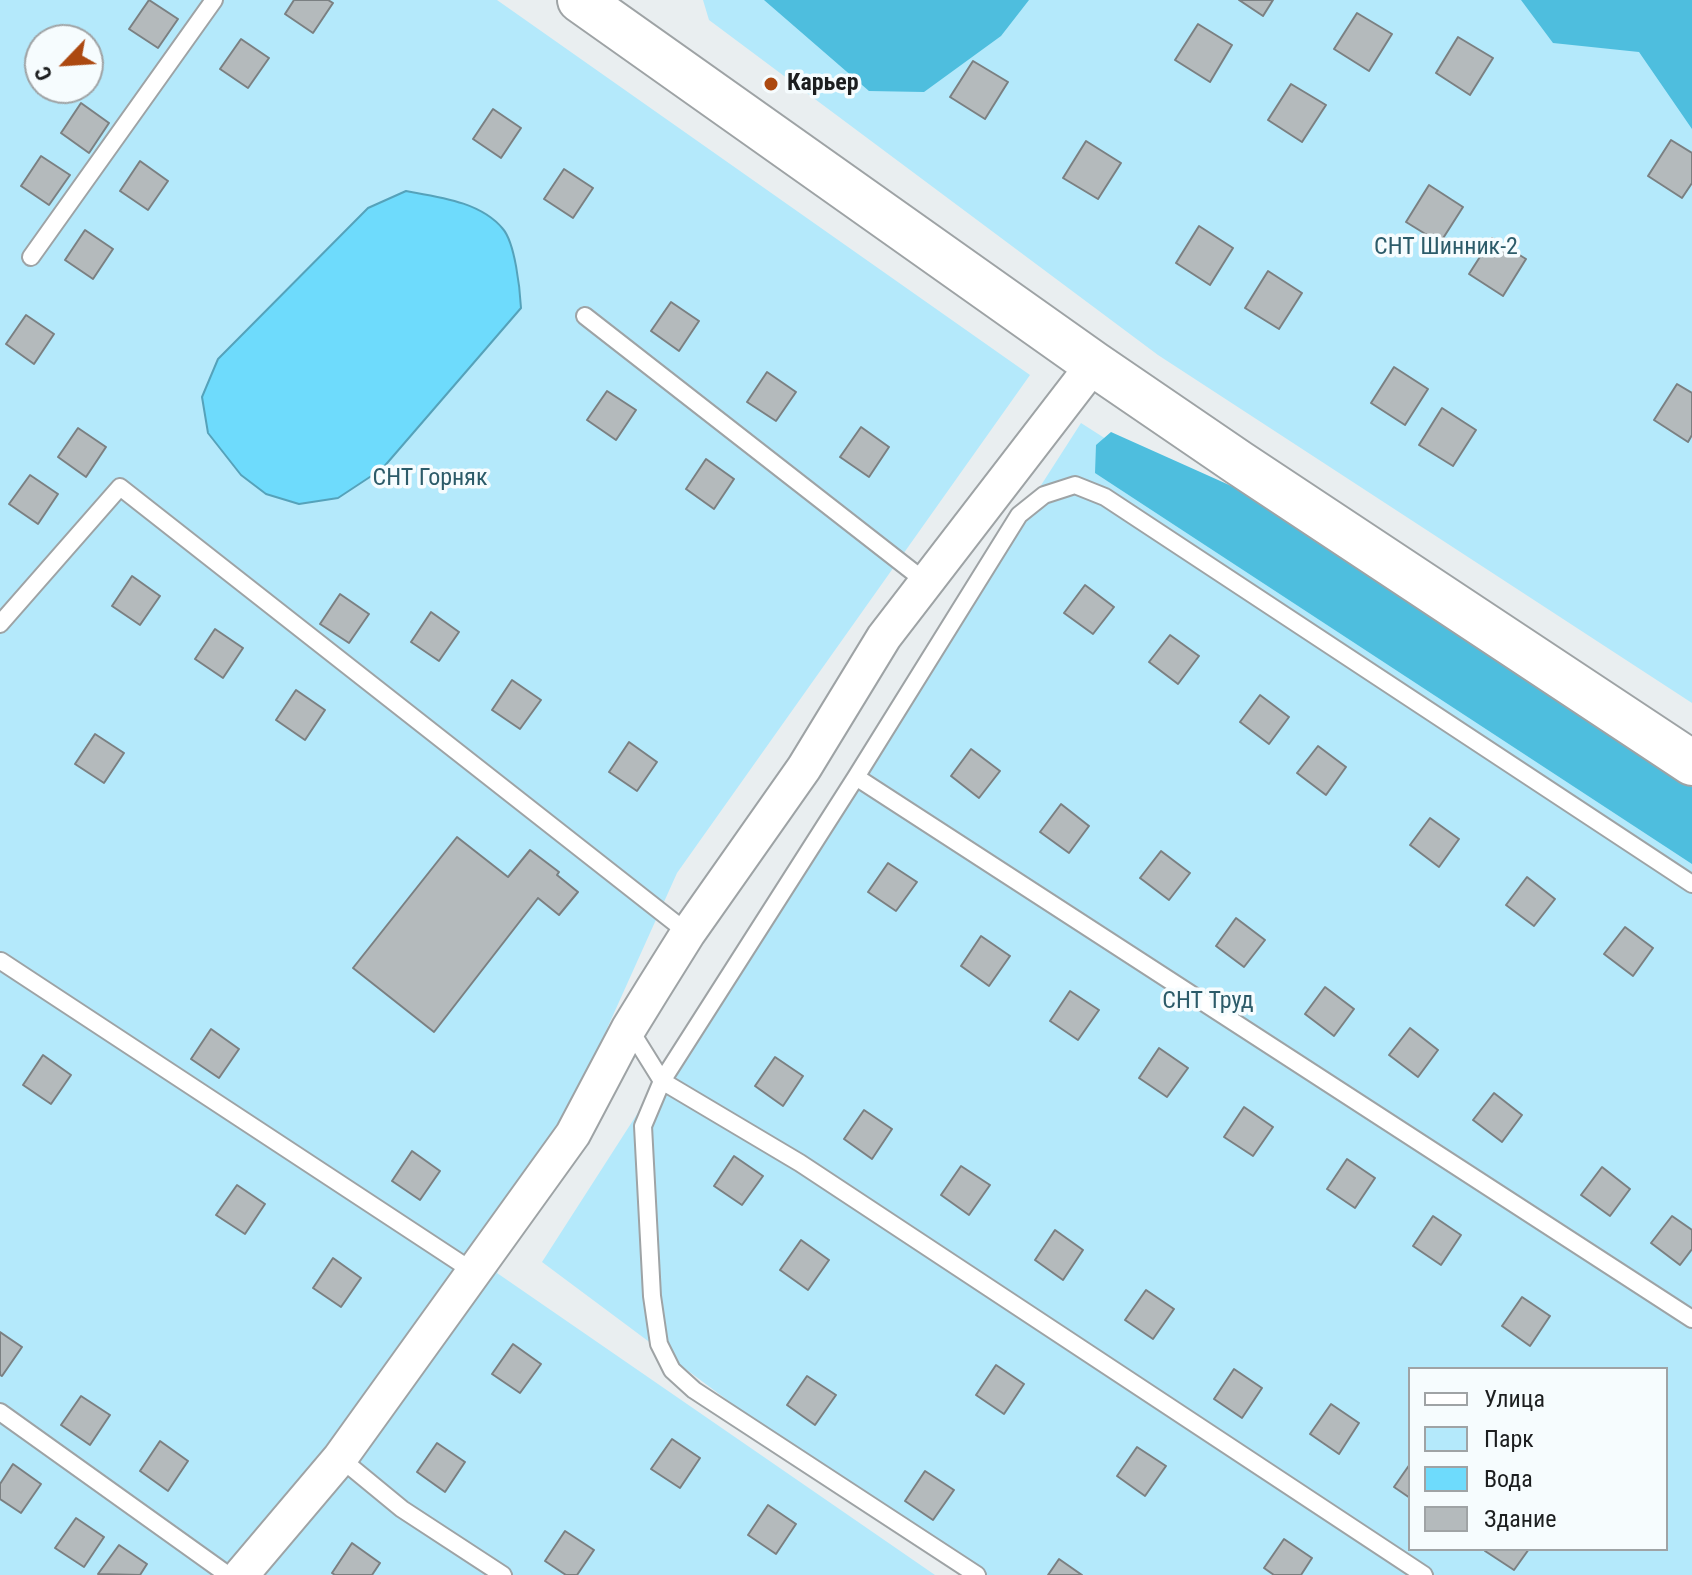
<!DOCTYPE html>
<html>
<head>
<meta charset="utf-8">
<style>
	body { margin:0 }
	#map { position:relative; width:1692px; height:1575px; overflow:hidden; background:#e9eef0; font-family:"Roboto Condensed",sans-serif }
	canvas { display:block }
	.legend { position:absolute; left:1408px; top:1367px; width:260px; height:184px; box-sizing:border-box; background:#f6fcfe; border:2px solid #9fa3a5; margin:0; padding:10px 14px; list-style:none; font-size:24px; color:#1c1e1f }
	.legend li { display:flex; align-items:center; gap:16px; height:40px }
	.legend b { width:40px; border:2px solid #9fa3a5 }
	.north { position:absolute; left:24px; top:24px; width:80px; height:80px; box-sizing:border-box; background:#f6fcfe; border:2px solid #9fa3a5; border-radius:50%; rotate:245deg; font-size:22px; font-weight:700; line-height:32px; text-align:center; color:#1c1e1f }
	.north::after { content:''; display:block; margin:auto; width:28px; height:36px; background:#ac4911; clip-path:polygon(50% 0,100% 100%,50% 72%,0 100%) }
</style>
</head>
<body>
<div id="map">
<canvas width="1692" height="1575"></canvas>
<ul class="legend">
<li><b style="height:10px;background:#fff"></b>Улица</li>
<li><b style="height:22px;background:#b4e9fb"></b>Парк</li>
<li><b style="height:22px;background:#6edbfc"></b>Вода</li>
<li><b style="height:22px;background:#b4babc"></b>Здание</li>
</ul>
<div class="north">С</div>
</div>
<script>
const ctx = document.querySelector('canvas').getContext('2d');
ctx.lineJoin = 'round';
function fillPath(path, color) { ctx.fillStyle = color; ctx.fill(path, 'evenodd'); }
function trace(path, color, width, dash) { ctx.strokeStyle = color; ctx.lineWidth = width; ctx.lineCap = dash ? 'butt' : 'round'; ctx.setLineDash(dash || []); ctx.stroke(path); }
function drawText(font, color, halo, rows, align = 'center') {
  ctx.font = font + ' "Roboto Condensed",sans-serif'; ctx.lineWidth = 7; ctx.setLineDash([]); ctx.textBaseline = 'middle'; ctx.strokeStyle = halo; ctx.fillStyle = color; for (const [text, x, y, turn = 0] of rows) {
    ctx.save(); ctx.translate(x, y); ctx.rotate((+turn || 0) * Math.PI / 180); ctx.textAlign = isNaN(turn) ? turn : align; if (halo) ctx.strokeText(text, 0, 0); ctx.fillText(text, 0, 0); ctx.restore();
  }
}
fillPath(new Path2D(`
	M0,0H497L1030,375L677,873L497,1273L935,1575H0ZM40,40H88V88H40Z
	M703,0H1692V703L1158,355L709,20Z
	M1081,423L1692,814V1575H962L542,1262ZM1410,1369H1666V1549H1410Z`), '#b4e9fb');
fillPath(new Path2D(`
	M764,0H1029L1001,36L924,92L869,91Z
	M1521,0H1692V129L1639,52L1553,43Z
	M1111,432L1256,497L1692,787V864L1095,473L1096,445Z`), '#4ebede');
const water = new Path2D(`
	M406,191C439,197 481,202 503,229C515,243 520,289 521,308L382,469L338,498L299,504L266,494L241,475L208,433L202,397L218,359L368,208Z`);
fillPath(water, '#6edbfc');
trace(water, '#55a2ba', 2);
const building = new Path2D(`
	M149,0L178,19L158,48L129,29Z
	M294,0H328L333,3L313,33L285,14Z
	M1239,0H1273L1263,16Z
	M1357,13L1392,34L1369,71L1334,49Z
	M1198,24L1232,45L1210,82L1175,60Z
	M1458,37L1493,58L1470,95L1436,73Z
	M241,39L269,58L248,88L220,69Z
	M973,61L1008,82L985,119L950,97Z
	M1291,84L1326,105L1302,142L1268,120Z
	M81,103L109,123L89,153L61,133Z
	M493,109L521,128L501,158L473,139Z
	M1671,140L1692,153V183L1682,198L1648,176Z
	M1086,141L1121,163L1098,199L1063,178Z
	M41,156L70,175L49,205L21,186Z
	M140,161L168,181L148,210L120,191Z
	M564,169L593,188L573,218L544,199Z
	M1429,185L1463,207L1440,243L1406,222Z
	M1199,226L1233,248L1210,285L1176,263Z
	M85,230L113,249L93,279L65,260Z
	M1492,238L1526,259L1503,296L1469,274Z
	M1268,271L1302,293L1279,329L1245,308Z
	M671,302L699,321L679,351L651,331Z
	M26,315L54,334L34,364L6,344Z
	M1394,367L1428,389L1405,425L1371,403Z
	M767,372L796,392L776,421L747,402Z
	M1677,384L1692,393V435L1688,442L1654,420Z
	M607,391L636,410L616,440L587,420Z
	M1442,408L1476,430L1453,466L1419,445Z
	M861,427L889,447L869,477L840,457Z
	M78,428L106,447L86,477L58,457Z
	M706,459L734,479L714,509L686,489Z
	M30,475L58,494L38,524L9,504Z
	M132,576L160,596L140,625L112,606Z
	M1085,585L1114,607L1093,634L1064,613Z
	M340,594L369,614L349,643L320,624Z
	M431,612L459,632L439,661L411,642Z
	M215,629L243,648L223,678L195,659Z
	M1170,635L1199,656L1178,684L1149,662Z
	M512,680L541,700L520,729L492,710Z
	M296,690L325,710L305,740L276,720Z
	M1260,695L1289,717L1269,744L1240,722Z
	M95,734L124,753L104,783L75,764Z
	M629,742L657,762L637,791L609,772Z
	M1318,746L1346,767L1326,795L1297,773Z
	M971,749L1000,771L979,798L951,776Z
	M1061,804L1089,826L1069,853L1040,832Z
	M1430,818L1459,839L1439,867L1410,845Z
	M457,837L508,877L530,850L559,872L557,875L578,892L559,915L538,898L434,1032L353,968Z
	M1161,851L1190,873L1169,900L1140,878Z
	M888,863L917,882L896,911L868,892Z
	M1527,877L1555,899L1534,926L1506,905Z
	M1236,918L1265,940L1244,967L1216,946Z
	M1625,927L1653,948L1633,976L1604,954Z
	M981,936L1010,956L989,986L961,966Z
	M1325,987L1354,1009L1334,1036L1305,1014Z
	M1070,991L1099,1010L1078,1040L1050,1021Z
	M1410,1028L1438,1050L1418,1077L1389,1055Z
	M211,1029L239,1049L219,1078L191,1059Z
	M1159,1048L1188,1068L1167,1097L1139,1078Z
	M43,1055L71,1075L51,1104L23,1085Z
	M775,1057L803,1076L783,1106L755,1086Z
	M1494,1093L1522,1115L1502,1142L1473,1120Z
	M1244,1107L1273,1127L1253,1156L1224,1137Z
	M864,1110L892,1129L872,1159L844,1139Z
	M412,1151L440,1171L420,1200L392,1181Z
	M734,1156L763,1176L742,1205L714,1186Z
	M1347,1159L1375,1178L1355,1208L1327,1189Z
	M961,1166L990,1185L969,1215L941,1195Z
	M1602,1167L1630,1189L1610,1216L1581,1195Z
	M237,1185L265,1204L245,1234L216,1215Z
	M1433,1216L1461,1235L1441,1265L1413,1246Z
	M1672,1216L1692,1230V1249L1680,1265L1651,1243Z
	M1055,1230L1083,1250L1063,1280L1035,1260Z
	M801,1240L829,1260L808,1290L780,1270Z
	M333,1258L361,1278L341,1307L313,1288Z
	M1146,1290L1174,1309L1153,1339L1125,1320Z
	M1522,1297L1550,1316L1530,1346L1502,1326Z
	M0,1332L22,1347L2,1376L0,1375Z
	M513,1344L541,1364L520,1393L492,1374Z
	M996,1365L1024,1384L1004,1414L976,1395Z
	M1234,1369L1262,1388L1242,1418L1214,1399Z
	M807,1376L836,1395L815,1425L787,1405Z
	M81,1396L110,1415L90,1445L61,1425Z
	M1331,1404L1359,1423L1339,1454L1310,1434Z
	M672,1439L700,1458L680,1488L651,1469Z
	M160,1441L188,1461L168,1491L140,1471Z
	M437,1443L465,1462L445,1492L417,1472Z
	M1137,1447L1166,1466L1145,1496L1117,1476Z
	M13,1464L41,1484L21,1513L0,1499V1484Z
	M1410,1464V1498L1394,1487Z
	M925,1471L954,1490L933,1520L905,1501Z
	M768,1505L796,1524L776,1554L748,1535Z
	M76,1518L104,1537L84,1567L55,1548Z
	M565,1531L594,1550L577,1575H566L545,1561Z
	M1284,1539L1312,1558L1301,1575H1274L1264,1568Z
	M352,1543L380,1563L372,1575H335L332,1573Z
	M119,1545L147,1564L140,1575L98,1574Z
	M1487,1549H1529L1514,1570L1485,1551Z
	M1059,1559L1082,1575H1048Z`);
fillPath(building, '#b4babc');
trace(building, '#7b8082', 2);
const lane = new Path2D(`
	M31,257L214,0
	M585,316L926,582
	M0,624L120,487L688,933
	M856,777L1692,1319
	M1,961L474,1272
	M629,1028L662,1081L800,1163L1424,1575
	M0,1412L228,1575
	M340,1458L402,1509L503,1575
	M977,1575L694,1390L672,1370L659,1344L652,1296L643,1126L662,1081L856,777L1019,515L1044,495L1075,485L1105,497L1692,884`);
const street = new Path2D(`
	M241,1575L340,1458L573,1134L629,1028L653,989L688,933L804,768L884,637L1094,364`);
const secondary = new Path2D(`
	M580,0L1094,364L1239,463L1692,763`);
trace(lane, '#9ea3a5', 20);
trace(street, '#9ea3a5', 38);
trace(secondary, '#9ea3a5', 48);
trace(lane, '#fff', 16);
trace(street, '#fff', 34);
trace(secondary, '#fff', 44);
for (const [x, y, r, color] of [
	[771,84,8,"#ac4911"]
]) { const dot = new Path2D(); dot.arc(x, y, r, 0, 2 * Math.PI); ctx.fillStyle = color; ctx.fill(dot); trace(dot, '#f6fcfe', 3); }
drawText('bold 24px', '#1c1e1f', '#f6fcfe', [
	["Карьер",787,84]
], 'left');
drawText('24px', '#2c5b69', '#f6fcfe', [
	["СНТ Шинник-2",1446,248],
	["СНТ Горняк",430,479],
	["СНТ Труд",1208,1002]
]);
</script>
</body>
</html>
